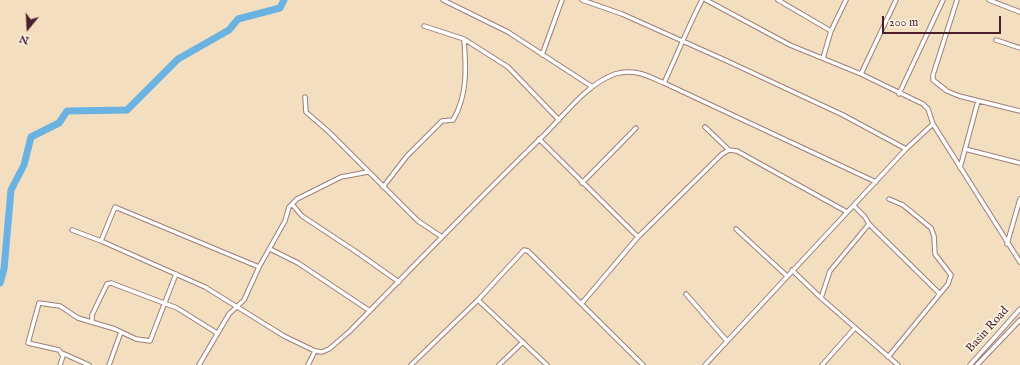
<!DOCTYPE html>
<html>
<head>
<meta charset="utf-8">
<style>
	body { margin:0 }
	#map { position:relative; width:1020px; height:365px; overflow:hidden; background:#f3dec0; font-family:"IM FELL English",serif }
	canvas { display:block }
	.north { position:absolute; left:8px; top:8px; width:40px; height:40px; -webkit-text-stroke:3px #fcf5e5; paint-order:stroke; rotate:198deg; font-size:11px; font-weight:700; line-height:16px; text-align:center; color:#4a1f2b }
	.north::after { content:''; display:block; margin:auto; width:14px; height:18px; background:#4a1f2b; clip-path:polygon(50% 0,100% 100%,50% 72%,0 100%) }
	.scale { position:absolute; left:882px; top:16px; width:119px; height:18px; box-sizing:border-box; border:2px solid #4a1f2b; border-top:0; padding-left:5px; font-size:12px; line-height:14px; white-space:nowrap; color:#4a1f2b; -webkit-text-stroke:3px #fcf5e5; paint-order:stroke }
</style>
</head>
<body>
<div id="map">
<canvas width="1020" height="365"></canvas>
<div class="north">N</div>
<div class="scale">200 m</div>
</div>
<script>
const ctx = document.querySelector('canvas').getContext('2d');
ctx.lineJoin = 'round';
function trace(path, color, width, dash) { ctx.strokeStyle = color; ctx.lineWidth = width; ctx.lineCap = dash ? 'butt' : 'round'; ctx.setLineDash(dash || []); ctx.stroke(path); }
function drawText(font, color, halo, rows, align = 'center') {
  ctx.font = font + ' "IM FELL English",serif'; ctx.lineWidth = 3.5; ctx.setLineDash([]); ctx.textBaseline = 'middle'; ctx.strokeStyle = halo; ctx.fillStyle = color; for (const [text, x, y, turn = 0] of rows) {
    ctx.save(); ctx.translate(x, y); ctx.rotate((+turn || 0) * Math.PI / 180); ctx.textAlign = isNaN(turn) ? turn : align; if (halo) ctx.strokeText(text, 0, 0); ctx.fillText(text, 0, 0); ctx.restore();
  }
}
trace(new Path2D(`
	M0,283L4,269L11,190L24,165L31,137L59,123L67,111L127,110L178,59L229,30L238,19L280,8L284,0`), '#6ab2e2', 7);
const minor = new Path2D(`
	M443,0L508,32L591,86
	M582,0L622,14L725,60L843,115L906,149
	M706,0L790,45L861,74L923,104L928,109L933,124
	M778,0L831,31
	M957,0L933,75V80L947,91L959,96L1020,111
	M989,0L1020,12
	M424,26L464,39L508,67L559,120
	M996,40L1020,48
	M542,55L562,0
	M823,58L831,31L846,0
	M861,74L896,0
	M664,83C677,55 688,27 702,0
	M899,94L943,0
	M305,97L306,112L329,132L418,221L442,237
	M705,127L729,150
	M539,139L638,237
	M965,149L1020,163
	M960,168L978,101
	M582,183L636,128
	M383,187L407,156L442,121L453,120C468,95 466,67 464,39
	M292,204L302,216L355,251L399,282
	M854,206L865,217L869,224L939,293
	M869,224L830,271L821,298L898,365
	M736,229L787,276
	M72,230L101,241L115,207L259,267
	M101,241L205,287L284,336L315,351L322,352L329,349L350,331C414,266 477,200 542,137C565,115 585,85 615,74C634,68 648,76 664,83L876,182
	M1007,244L1020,199
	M270,249L298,263L370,311
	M792,270L821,298
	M686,294L727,341
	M478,300L547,365
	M582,303L638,237L722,154L729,150L737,151L847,212
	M92,321V315L107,284L111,283L177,308L217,333
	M62,353L89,365
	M888,357L948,284L951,275L935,254L934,236L931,228L903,205L889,199
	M60,365L63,356L59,350L28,343L39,303L60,306L78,318L115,329L136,339L150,341L176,274
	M109,365L121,332
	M199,365L229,314L244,300L259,267L285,221L289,207L297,199L341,177L368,172
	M308,365L315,351
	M411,365L478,300L524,250L528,251L643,365
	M499,365L523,342
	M705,365L906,149L933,124L1020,262
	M822,365L854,329
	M970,365L1020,309
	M977,365L1020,320`);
trace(minor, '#9e7e76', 5.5);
trace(minor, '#fff', 3.5);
drawText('12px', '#4a1f2b', '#fcf5e5', [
	["Basin Road",988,330,-48]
]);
</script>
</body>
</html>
